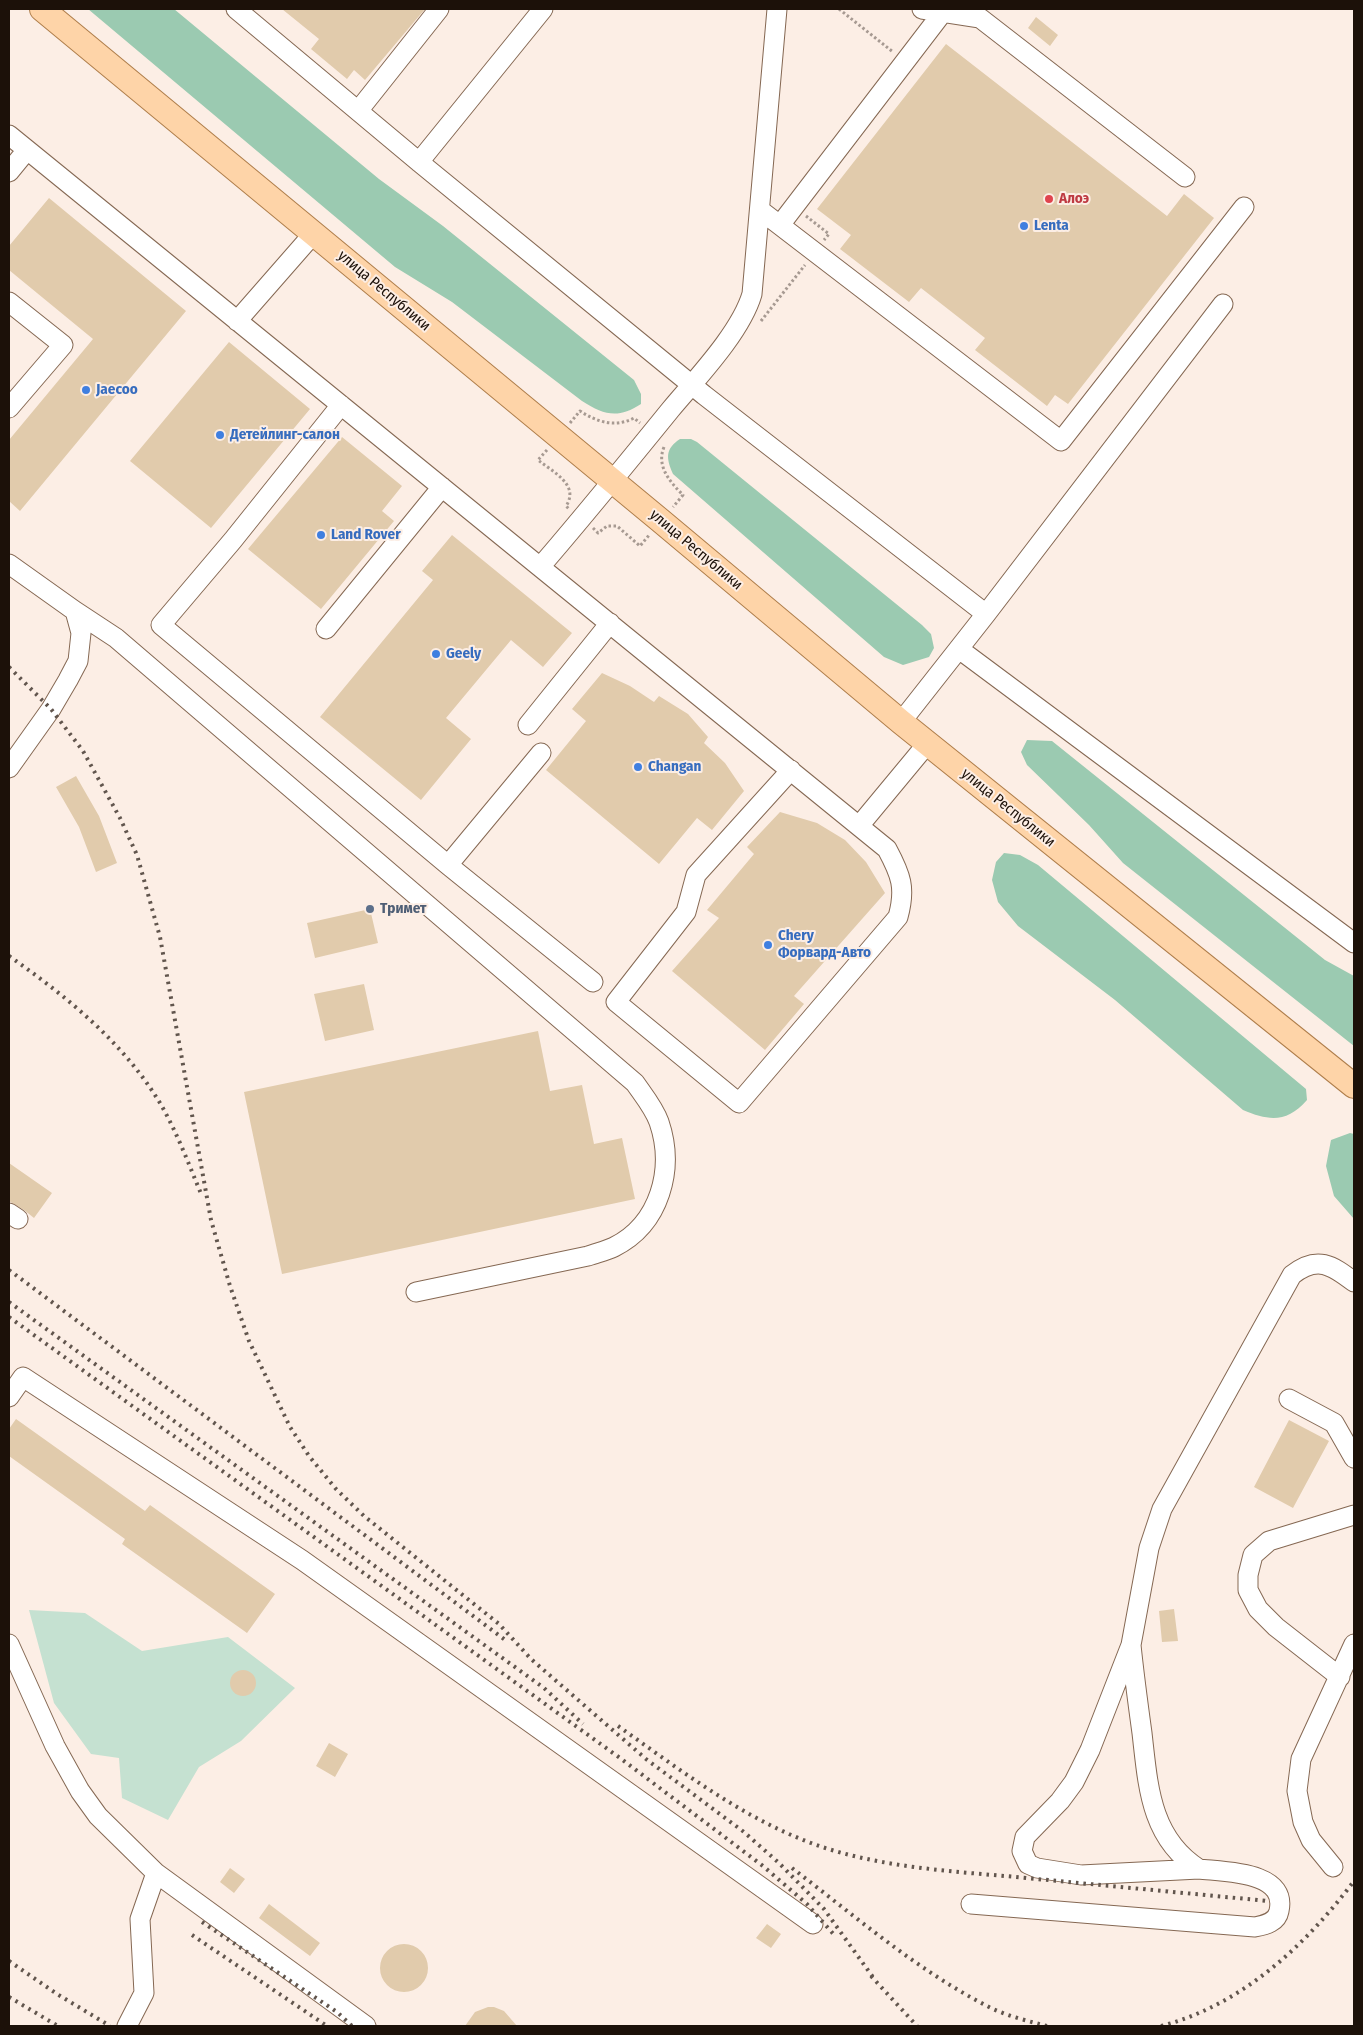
<!DOCTYPE html>
<html>
<head>
<meta charset="utf-8">
<style>
	body { margin:0 }
	#map { position:relative; width:1363px; height:2035px; overflow:hidden; background:#fceee5; font-family:"Fira Sans Condensed",sans-serif }
	canvas { display:block }
	.frame { position:absolute; inset:0; border:10px solid #1c1109; pointer-events:none }
</style>
</head>
<body>
<div id="map">
<canvas width="1363" height="2035"></canvas>
<div class="frame"></div>
</div>
<script>
const ctx = document.querySelector('canvas').getContext('2d');
ctx.lineJoin = 'round';
function fillPath(path, color) { ctx.fillStyle = color; ctx.fill(path, 'evenodd'); }
function trace(path, color, width, dash) { ctx.strokeStyle = color; ctx.lineWidth = width; ctx.lineCap = dash ? 'butt' : 'round'; ctx.setLineDash(dash || []); ctx.stroke(path); }
function drawText(font, color, halo, rows, align = 'center') {
  ctx.font = font + ' "Fira Sans Condensed",sans-serif'; ctx.lineWidth = 4; ctx.setLineDash([]); ctx.textBaseline = 'middle'; ctx.strokeStyle = halo; ctx.fillStyle = color; for (const [text, x, y, turn = 0] of rows) {
    ctx.save(); ctx.translate(x, y); ctx.rotate((+turn || 0) * Math.PI / 180); ctx.textAlign = isNaN(turn) ? turn : align; if (halo) ctx.strokeText(text, 0, 0); ctx.fillText(text, 0, 0); ctx.restore();
  }
}
fillPath(new Path2D(`
	M29,1610L85,1613L142,1651L228,1637L295,1688L241,1741L199,1767L168,1820L122,1798L119,1758L91,1754L54,1703Z`), '#c5e1d1');
fillPath(new Path2D(`
	M88,9H174L379,179L443,226L634,380L641,394V404C618,419 604,415 582,401L452,302L395,267Z
	M680,439H691L697,442L922,625L931,634L934,648L929,657L903,665L884,657L673,474C666,458 665,449 680,439Z
	M1027,740L1052,741L1325,960L1354,976V1046L1123,863L1089,825L1027,765L1021,752Z
	M1004,853L1020,855L1038,865L1306,1089L1307,1100C1287,1123 1269,1121 1243,1110L1115,1000L1018,926L998,902L992,880L996,862Z
	M1350,1133L1354,1134V1219L1334,1196L1326,1166L1331,1140Z`), '#9bcab1');
fillPath(new Path2D(`
	M282,9H425L365,80L354,70L347,79L311,49L319,39Z
	M1036,17L1058,35L1050,46L1028,28Z
	M946,44L1167,216L1184,194L1214,218L1068,404L1055,395L1047,406L975,350L985,338L921,288L909,302L840,249L851,235L817,209Z
	M49,198L186,311L20,511L9,501V440L93,339L9,270V246Z
	M229,342L310,409L211,528L130,461Z
	M342,437L402,486L382,511L394,521L321,609L248,549Z
	M452,535L572,633L543,667L511,640L446,718L471,739L421,800L320,717L433,580L422,571Z
	M602,673L630,686L654,702L659,696L688,714L708,737L704,743L725,763L744,791L712,830L697,818L659,864L546,770L586,721L572,709Z
	M76,776L99,816L117,863L96,872L79,827L56,787Z
	M780,812L817,823L845,840L866,862L885,893L794,996L804,1004L765,1050L672,971L719,918L707,910L754,854L747,847Z
	M370,909L378,943L315,958L307,923Z
	M364,984L374,1030L325,1041L314,994Z
	M538,1031L550,1091L582,1085L594,1144L622,1138L635,1199L282,1274L244,1092Z
	M9,1163L52,1193L34,1218L24,1210L9,1201Z
	M16,1419L145,1511L150,1505L275,1594L247,1633L122,1544L125,1539L9,1456V1429Z
	M1289,1420L1329,1441L1293,1508L1254,1487Z
	M1174,1609L1178,1641L1162,1642L1159,1611Z
	M230 1683a13 13 0 1 1 26 0a13 13 0 1 1-26 0Z
	M329,1743L348,1754L335,1777L316,1766Z
	M230,1868L245,1879L234,1893L220,1882Z
	M269,1904L320,1943L310,1956L259,1918Z
	M767,1924L781,1934L771,1948L756,1938Z
	M380 1968a24 24 0 1 1 48 0a24 24 0 1 1-48 0Z
	M488,2007H494L504,2011L517,2026H465L475,2012Z`), '#e1cbac');
const minor = new Path2D(`
	M236,9L419,162L704,395L986,614
	M922,9L980,18L1185,177
	M358,111L439,9
	M9,135L540,567C585,515 628,462 671,409C697,378 741,332 752,294L777,9
	M419,162L543,9
	M9,172L27,150
	M760,210L1061,441L1244,207
	M780,225L943,12
	M9,302L63,345L9,408
	M237,321L314,233
	M341,405L233,540L161,625L448,865L593,982
	M9,564L75,611L81,633L78,661L68,680L51,709L9,768
	M540,567L887,849C901,875 906,888 898,917L739,1103L616,1002L686,912L696,875L791,770
	M75,611L116,638L635,1083C644,1096 654,1108 659,1122C675,1169 660,1224 614,1247C606,1251 596,1253 588,1256L416,1292
	M326,629L442,487
	M959,649L1354,943
	M901,722L986,614L1223,304
	M528,725L610,623
	M859,826L927,744
	M448,865L541,753
	M9,1213L18,1219
	M9,1397L23,1377L302,1560L813,1924
	M1289,1399L1334,1423L1354,1458
	M9,1644L55,1746L80,1791L98,1816L156,1873L140,1919L144,1993L127,2026
	M1131,1645C1134,1674 1138,1704 1142,1733C1148,1785 1150,1838 1199,1869L1081,1875L1037,1868L1028,1864L1022,1851L1025,1837L1060,1801L1074,1782L1090,1750L1131,1645L1149,1548L1162,1509L1292,1275C1317,1255 1332,1265 1354,1282
	M1340,1677L1276,1627L1258,1609L1248,1590V1575L1253,1555L1269,1541L1354,1515
	M1333,1867L1311,1840L1303,1822L1297,1791L1301,1759L1354,1644
	M156,1873L366,2026
	M971,1904L1255,1927C1266,1925 1277,1922 1279,1911C1288,1871 1224,1872 1199,1869`);
const major = new Path2D(`
	M42,9L661,521L901,722L1354,1086`);
trace(minor, '#856853', 21);
trace(major, '#af7e4b', 26);
trace(new Path2D(`
	M839,9L893,52
	M806,216L829,234L824,240
	M761,321L805,265
	M570,423L580,411C597,422 615,428 634,418L640,423
	M664,447C656,466 670,482 683,495L673,507
	M547,450L538,460C553,472 580,485 566,506L569,509
	M593,528L598,533L607,526H617L640,546L650,534`), '#a79a92', 3, [2.5, 2.5]);
trace(minor, '#fff', 19);
trace(major, '#fed4a8', 24);
trace(new Path2D(`
	M9,667L51,709L83,751L120,818L137,855L160,937L211,1220L230,1286L249,1341L290,1427L309,1456L336,1489L364,1516L499,1624L531,1659L646,1759L744,1832L779,1863L824,1909L875,1980
	M9,956C66,996 123,1042 160,1103C177,1132 189,1165 202,1196
	M9,1270L508,1642
	M9,1302L544,1688L583,1724
	M9,1317L620,1758L763,1866L807,1904L836,1937
	M618,1726C679,1769 741,1817 811,1843C875,1867 949,1871 1016,1877C1100,1885 1184,1893 1268,1901
	M792,1868C855,1916 918,1971 989,2007C1007,2016 1028,2021 1047,2026
	M202,1922L337,2012L352,2026
	M192,1935L327,2026
	M9,1961L57,1994L110,2026
	M871,1976L917,2026
	M9,1997L58,2026
	M1161,2026C1242,2005 1305,1946 1354,1881`), '#61554d', 4, [2.5, 5]);
for (const [x, y, r, color] of [
	[1049,199,5,"#e0444e"],
	[1024,226,5,"#3f7fe0"],
	[86,390,5,"#3f7fe0"],
	[220,435,5,"#3f7fe0"],
	[321,535,5,"#3f7fe0"],
	[436,654,5,"#3f7fe0"],
	[638,767,5,"#3f7fe0"],
	[370,909,5,"#5c6f8a"],
	[768,945,5,"#3f7fe0"]
]) { const dot = new Path2D(); dot.arc(x, y, r, 0, 2 * Math.PI); ctx.fillStyle = color; ctx.fill(dot); trace(dot, '#fceee5', 2); }
drawText('bold 15px', '#be3a42', '#fceee5', [
	["Алоэ",1059,199]
], 'left');
drawText('bold 15px', '#366cbe', '#fceee5', [
	["Lenta",1034,226],
	["Jaecoo",96,390],
	["Детейлинг-салон",230,435],
	["Land Rover",331,535],
	["Geely",446,654],
	["Changan",648,767],
	["Chery",778,936],
	["Форвард-Авто",778,953]
], 'left');
drawText('15px', '#1c1109', '#fceee5', [
	["улица Республики",384,291,40],
	["улица Республики",696,550,40],
	["улица Республики",1008,808,39]
]);
drawText('bold 15px', '#4e5e75', '#fceee5', [
	["Тримет",380,909]
], 'left');
</script>
</body>
</html>
